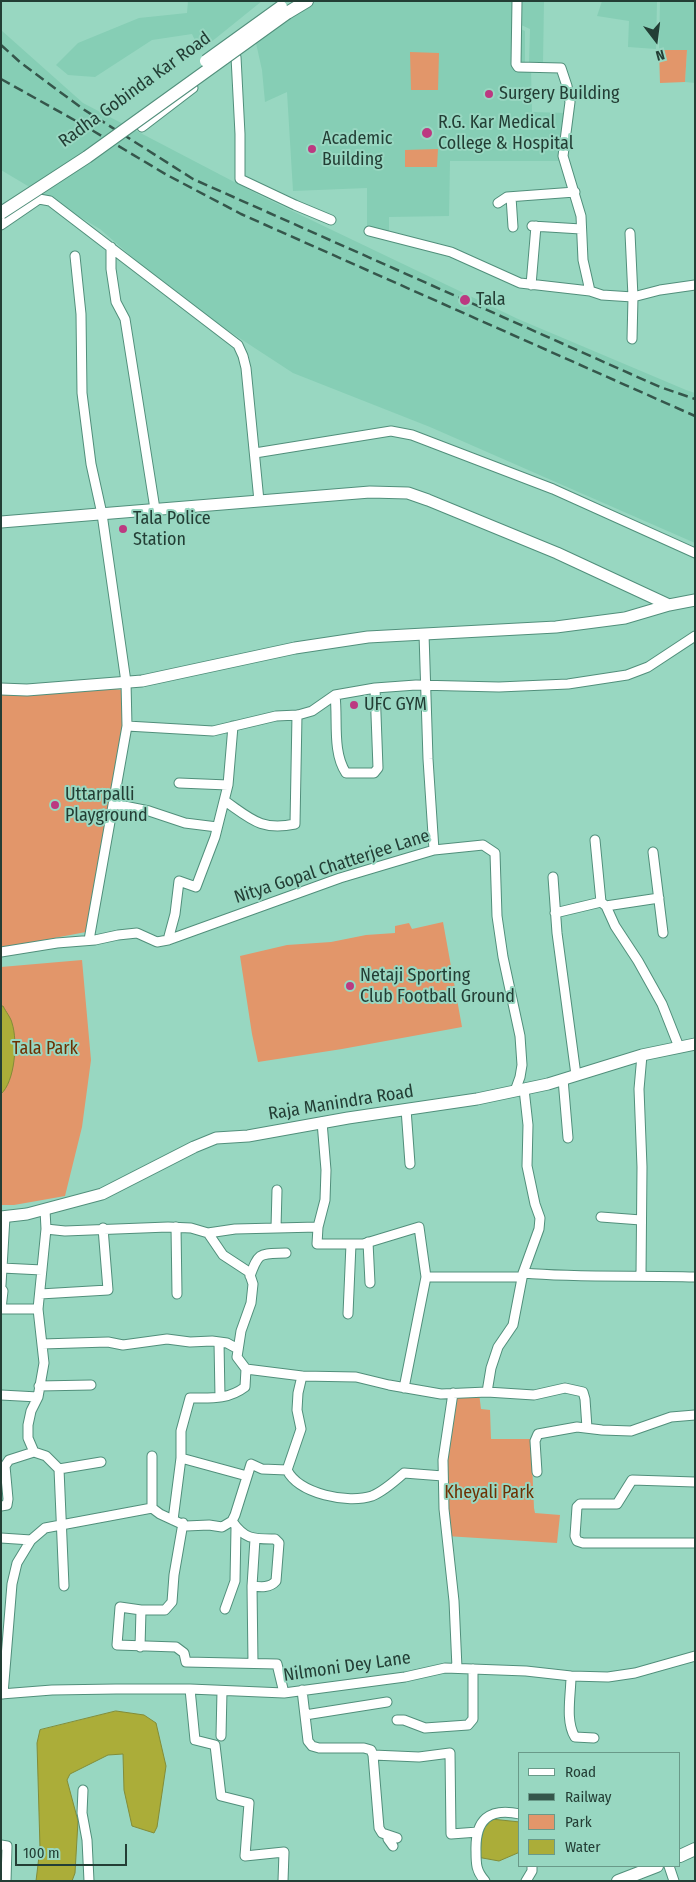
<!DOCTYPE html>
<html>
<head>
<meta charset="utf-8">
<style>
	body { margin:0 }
	#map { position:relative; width:696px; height:1882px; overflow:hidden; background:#98d7c1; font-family:"Fira Sans Condensed",sans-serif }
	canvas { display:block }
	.frame { position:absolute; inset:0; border:2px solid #233e35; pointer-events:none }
	.legend { position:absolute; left:518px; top:1752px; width:162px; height:115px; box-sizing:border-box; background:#98d7c1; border:1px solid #699a89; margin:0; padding:6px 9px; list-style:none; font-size:15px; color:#233e35 }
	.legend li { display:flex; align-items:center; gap:10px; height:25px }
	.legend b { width:25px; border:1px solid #699a89 }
	.north { position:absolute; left:631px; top:15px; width:50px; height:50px; -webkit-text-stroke:4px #98d7c1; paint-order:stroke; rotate:165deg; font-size:14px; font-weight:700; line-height:20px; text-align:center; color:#233e35 }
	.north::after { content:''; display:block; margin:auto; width:18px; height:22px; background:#233e35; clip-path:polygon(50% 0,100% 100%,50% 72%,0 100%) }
	.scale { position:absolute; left:15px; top:1844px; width:112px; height:22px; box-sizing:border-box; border:2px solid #233e35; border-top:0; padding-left:6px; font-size:15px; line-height:18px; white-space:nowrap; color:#233e35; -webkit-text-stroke:4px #98d7c1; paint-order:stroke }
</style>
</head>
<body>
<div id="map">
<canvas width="696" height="1882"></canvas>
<div class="frame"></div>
<ul class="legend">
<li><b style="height:6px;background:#fff"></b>Road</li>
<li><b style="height:6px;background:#35564b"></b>Railway</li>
<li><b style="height:14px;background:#e2966a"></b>Park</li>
<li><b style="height:14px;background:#abad39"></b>Water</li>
</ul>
<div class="north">N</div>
<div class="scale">100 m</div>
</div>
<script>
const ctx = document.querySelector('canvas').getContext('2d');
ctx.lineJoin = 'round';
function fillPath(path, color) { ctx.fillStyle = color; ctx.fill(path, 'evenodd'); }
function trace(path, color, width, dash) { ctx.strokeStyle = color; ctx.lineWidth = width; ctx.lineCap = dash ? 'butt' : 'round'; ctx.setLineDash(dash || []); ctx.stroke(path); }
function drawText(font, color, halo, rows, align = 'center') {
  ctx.font = font + ' "Fira Sans Condensed",sans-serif'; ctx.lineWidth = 4; ctx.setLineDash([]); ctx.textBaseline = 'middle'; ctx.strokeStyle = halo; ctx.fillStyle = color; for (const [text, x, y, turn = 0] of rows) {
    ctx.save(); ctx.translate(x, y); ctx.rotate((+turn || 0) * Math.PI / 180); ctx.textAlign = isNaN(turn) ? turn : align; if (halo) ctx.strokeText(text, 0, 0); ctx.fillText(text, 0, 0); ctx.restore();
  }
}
fillPath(new Path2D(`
	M188,1H262L200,51L192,34L152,40L95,77L68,75L56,65L78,43L139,18L187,13Z
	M310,1H516V27L525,31V67L531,68L532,112L567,113L562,161H450L449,216L389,217V235L367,230V188L293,191L287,92L265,102L262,70L256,43L307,6Z
	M519,1H544L543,63H529L530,29L519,24Z
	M602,1H657L656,49L628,47L629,21L597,16Z
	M660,1H695V83L685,82L687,50H659Z
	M1,30L83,103L263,197L518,319L686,390L695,393V543L430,427L293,373L221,326L148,271L100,229L1,170Z`), '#86ceb5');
fillPath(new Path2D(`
	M659,50H687L685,82L660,83Z
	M410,52L439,53L438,90H411Z
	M438,149L437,167H405V150Z
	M103,688L123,690L124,726L86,932L33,942L1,951V692Z
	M443,922L462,1027L342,1049L258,1062L252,1034L240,956L287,945L331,942L366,935L395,933V926L409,923L412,929Z
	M82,960L91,1060L82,1127L65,1196L14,1205H1V967Z
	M453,1393H479L481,1409L490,1410L491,1439H531L534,1508L535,1513L560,1515L557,1543L446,1536L443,1460Z`), '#e2966a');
const water = new Path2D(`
	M1,1006H3C6,1012 11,1018 12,1023C18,1041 15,1082 1,1094Z
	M116,1711L144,1715L156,1723L166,1766L157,1827L154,1833L132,1826L124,1790L123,1754L108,1755L70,1774L67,1780L78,1821L75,1873L72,1881H36L40,1848L37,1743L40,1730Z
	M491,1819L520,1822V1852L499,1861L477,1857L482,1824Z`);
fillPath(water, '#abad39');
trace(water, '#828c38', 1);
const street = new Path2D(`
	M517,1L516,64L518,67L561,68L567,86L570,102L563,156L581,216L583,260L590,291L602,295L633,297L660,290L695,285
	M236,57L240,134V179L295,205L331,220
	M142,127L193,88
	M511,197L513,227
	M498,203L507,197L575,192
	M1,225L39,199L50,201L238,345L243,356L246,368L259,501
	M532,226L581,229
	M369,231L451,252L520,283L590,291
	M630,233L633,297L632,339
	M111,247V269L116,302L125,319L155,509
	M75,256L81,314L82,393L91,464L102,514L126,682L127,726L89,940
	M531,285L536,226
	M255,453L391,431L412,435L553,489L695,553
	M424,634L428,759L434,850
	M335,695C338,720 332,752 346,773H374L378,768L375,688
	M127,726L213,731L276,716L298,715L312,711L335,695L375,688L416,685L499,687L568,684L627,675L648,667L695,636
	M179,783L228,785
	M225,801C251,819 261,831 295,824L297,715
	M114,804L149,811L185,823L217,827
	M595,840L601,902L606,906L615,926L638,961L662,1004L679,1047
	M653,852L663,933
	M553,877L557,933L576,1075
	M606,906L659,898
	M555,913L601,902
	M168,940L175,914L179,881L196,887L215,837L228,785L233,726
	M1,952L57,943L95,940L118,935L137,933L157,942L168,940L340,878L434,850L483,845L495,853L497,916L503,957L520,1036L522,1065L520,1077L515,1091
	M563,1079L568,1138
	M406,1109L410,1164
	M45,1210L46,1229L38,1309L44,1363L38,1397L31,1411L28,1425V1438L34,1452L46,1456L59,1469L64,1586
	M601,1217L641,1220
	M176,1227L177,1294
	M318,1227L325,1200L326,1170L322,1122
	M276,1228L277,1190
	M46,1229L65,1231L168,1227L191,1228L208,1233L223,1255L249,1272L253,1284L251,1303L241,1331L237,1357L246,1369L302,1376L356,1377L389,1385L441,1394L487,1392L534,1395L565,1388L583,1392L585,1399L587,1428
	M208,1233L235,1229L318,1227L317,1244H363L419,1227L426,1277H522
	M368,1242L370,1283
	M2,1268L42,1270
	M523,1273C580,1278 638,1275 695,1277
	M641,1275L642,1167L639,1089L642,1055
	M250,1276C259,1251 260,1254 286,1253
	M1,1285L5,1217
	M1,1288L3,1291L1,1309
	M40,1294L108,1290L103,1228
	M1,1309H38
	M348,1314L351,1244
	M219,1342L220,1397
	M42,1344L108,1342L123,1345L167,1339L190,1342L212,1341L227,1343L238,1349
	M39,1386L91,1385
	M404,1388L426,1277
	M487,1392L491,1368L498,1347L513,1325L523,1273L539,1229L540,1218L535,1204L527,1166L528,1125L524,1089
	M453,1393L443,1460L444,1509L454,1601L457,1668
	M1,1395L38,1397
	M181,1458L247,1476
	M59,1469L101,1462
	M287,1470C299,1494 348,1504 372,1496C384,1491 395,1481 404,1473L443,1476
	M537,1472L535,1441L538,1434L577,1427L602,1430L631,1431L671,1417L695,1415
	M695,1482L632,1480L617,1504H580L577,1507L575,1536L577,1541L583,1543H695
	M1,1506L7,1505L8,1499L5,1466L9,1460L34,1452
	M152,1508V1456
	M173,1520L181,1458V1431L190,1398C210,1398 228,1400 245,1387L246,1369
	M232,1521C245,1540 254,1539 275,1539L279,1543L276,1581C270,1588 261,1587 252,1586L253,1663
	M183,1523L174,1575L172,1602L165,1610H141L120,1607L117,1645L176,1647L184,1653L186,1662L277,1664L284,1693
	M1,1538L31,1540
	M252,1586L255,1539
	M225,1609L235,1581L236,1528
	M140,1647L141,1610
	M571,1676C571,1695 565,1721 575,1737L594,1738
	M190,1689L195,1740L215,1745L221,1796L249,1803L245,1856L284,1852L283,1881
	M302,1690L308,1741L312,1746L319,1748H364L371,1750L373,1755L419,1757L450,1753L451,1834L478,1832
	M1,1694L52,1690L116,1689H190L284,1693L405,1677L445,1668L526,1671L571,1676L608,1677L635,1673L695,1656
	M3,1694L12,1584L17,1563L31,1540L45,1528L152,1508L160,1514L186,1526L209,1525L222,1527L232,1521L235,1515L251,1464L262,1469L287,1470L301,1429L297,1410L298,1393L302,1376
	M305,1715L387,1702
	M397,1720H404L425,1728L468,1725L473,1719V1669
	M221,1736L222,1691
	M373,1755L379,1828L382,1833L397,1838
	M83,1790L82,1813L87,1840L89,1881
	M388,1835V1839L393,1846
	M1,1845L7,1846L6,1881
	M669,1866L674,1881
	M485,1881C476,1871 476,1864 476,1851C475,1820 489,1807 520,1814
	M526,1881L532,1871V1866`);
const secondary = new Path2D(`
	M1,522L370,492L408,493L428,500L557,553L669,605
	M1,689L27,690L142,681L295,648L368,637L556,627L625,618L669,605L695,600
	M1,1217L27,1214L102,1194L194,1147L216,1138L248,1136L348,1118L477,1099L548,1084L642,1055L695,1044`);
const primary = new Path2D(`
	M287,13L307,1
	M680,1856L695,1849
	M618,1881L657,1866`);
trace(street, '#518f7b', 11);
trace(secondary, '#518f7b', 13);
trace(primary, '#518f7b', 14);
trace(street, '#fff', 9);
trace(secondary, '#fff', 11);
trace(primary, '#fff', 12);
trace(new Path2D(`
	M1,45L21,63L83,109L193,179L660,387L695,399
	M1,79L85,126L167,175L241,214L695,416`), '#35564b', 2.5, [10, 5]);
const primaryBridge = new Path2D(`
	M206,61L281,7
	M1,213L87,157L287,13`);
trace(primaryBridge, '#518f7b', 14, []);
trace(primaryBridge, '#fff', 12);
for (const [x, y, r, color] of [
	[489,94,5,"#bc3981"],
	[427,133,6,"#bc3981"],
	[312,149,5,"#bc3981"],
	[465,300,6,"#bc3981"],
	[123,529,5,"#bc3981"],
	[354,705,5,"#bc3981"],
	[55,805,5,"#bc3981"],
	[350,986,5,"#bc3981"]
]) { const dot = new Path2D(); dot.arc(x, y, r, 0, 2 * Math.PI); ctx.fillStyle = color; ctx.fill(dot); trace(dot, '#98d7c1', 2); }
drawText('18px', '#233e35', '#98d7c1', [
	["Radha Gobinda Kar Road",135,90,-36],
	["Nitya Gopal Chatterjee Lane",332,867,-18],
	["Raja Manindra Road",341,1103,-9],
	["Nilmoni Dey Lane",347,1667,-8]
]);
drawText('18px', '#233e35', '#98d7c1', [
	["Surgery Building",499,94],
	["R.G. Kar Medical",438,123],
	["College & Hospital",438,144],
	["Academic",322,139],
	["Building",322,160],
	["Tala",476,300],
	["Tala Police",133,519],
	["Station",133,540],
	["UFC GYM",364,705],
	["Uttarpalli",65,795],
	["Playground",65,816],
	["Netaji Sporting",360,976],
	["Club Football Ground",360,997]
], 'left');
drawText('18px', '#6d3103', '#98d7c1', [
	["Tala Park",45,1049],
	["Kheyali Park",489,1493]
]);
</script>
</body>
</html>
